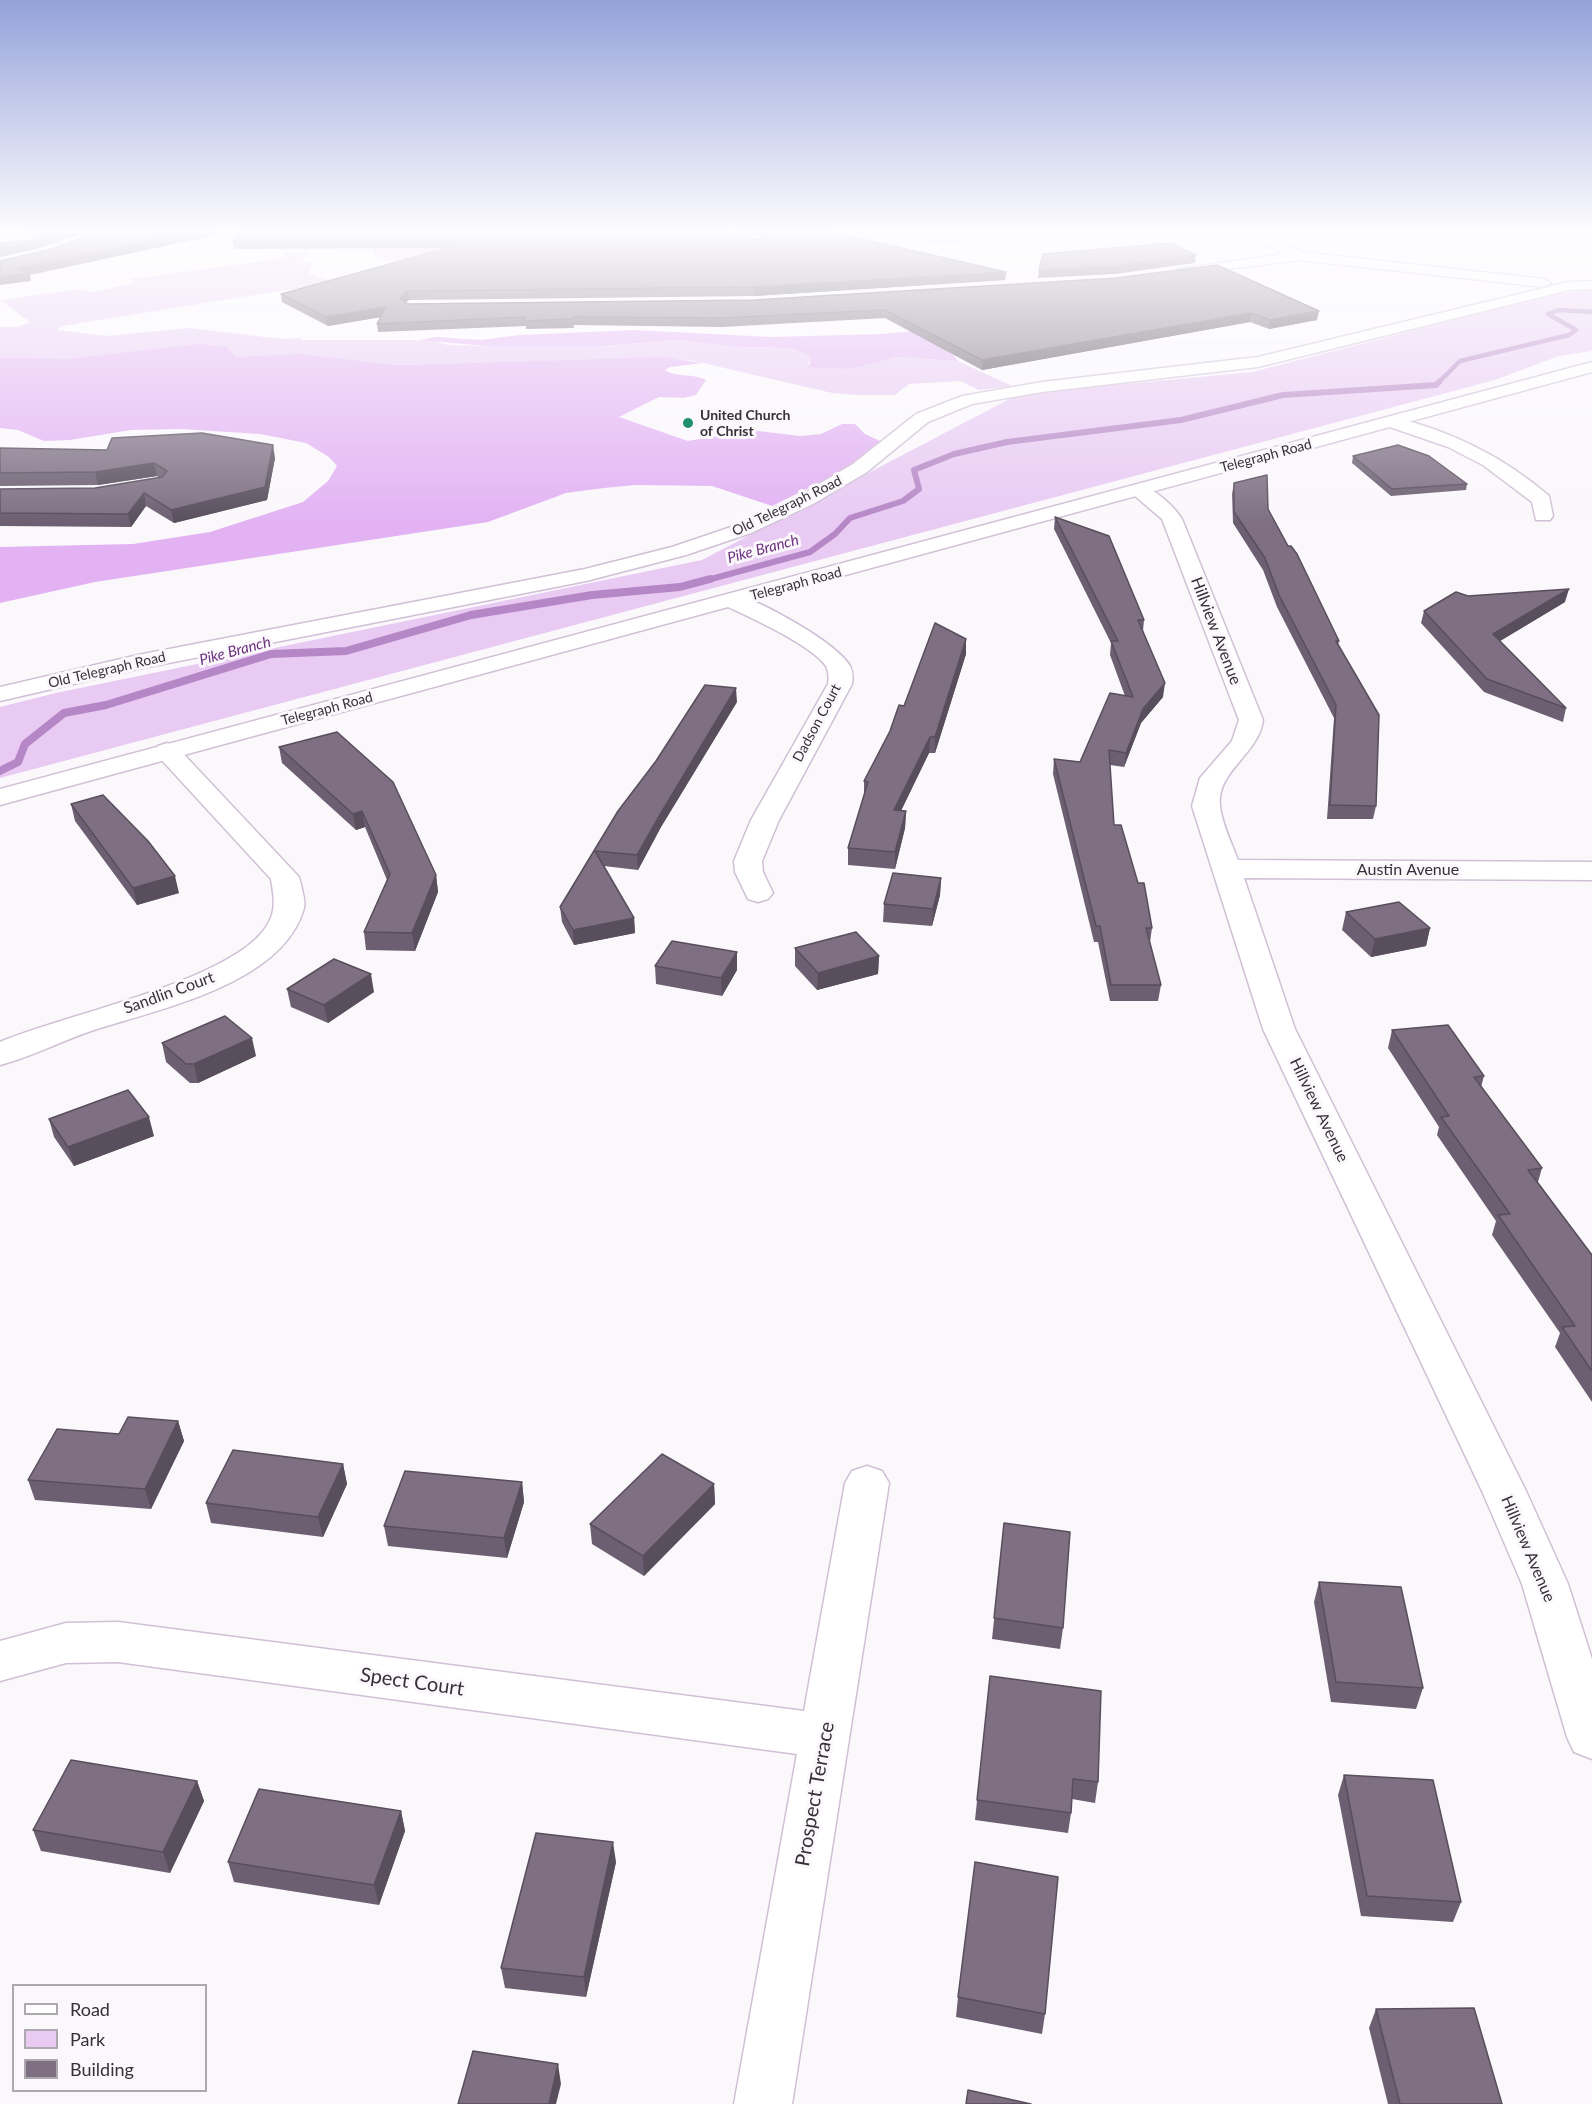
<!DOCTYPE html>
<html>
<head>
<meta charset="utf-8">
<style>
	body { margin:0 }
	#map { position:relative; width:1592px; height:2104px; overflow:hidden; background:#fbf8fc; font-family:Lato,sans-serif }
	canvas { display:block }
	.legend { position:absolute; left:12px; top:1984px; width:195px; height:108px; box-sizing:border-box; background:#fbf8fc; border:2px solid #ada8ae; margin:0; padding:8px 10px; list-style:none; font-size:18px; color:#373039 }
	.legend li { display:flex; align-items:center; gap:12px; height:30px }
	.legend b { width:30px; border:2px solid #ada8ae }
</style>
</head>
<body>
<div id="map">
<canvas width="1592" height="2104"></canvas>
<ul class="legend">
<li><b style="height:8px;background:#fff"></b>Road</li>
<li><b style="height:16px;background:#e8caf3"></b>Park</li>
<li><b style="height:16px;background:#7e6f83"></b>Building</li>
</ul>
</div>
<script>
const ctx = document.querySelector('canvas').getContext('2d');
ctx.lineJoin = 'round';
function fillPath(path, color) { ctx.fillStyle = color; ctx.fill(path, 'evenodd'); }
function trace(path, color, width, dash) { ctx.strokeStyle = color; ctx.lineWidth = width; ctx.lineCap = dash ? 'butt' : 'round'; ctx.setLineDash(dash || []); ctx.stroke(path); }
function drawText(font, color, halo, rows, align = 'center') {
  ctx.font = font + ' Lato,sans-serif'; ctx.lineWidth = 6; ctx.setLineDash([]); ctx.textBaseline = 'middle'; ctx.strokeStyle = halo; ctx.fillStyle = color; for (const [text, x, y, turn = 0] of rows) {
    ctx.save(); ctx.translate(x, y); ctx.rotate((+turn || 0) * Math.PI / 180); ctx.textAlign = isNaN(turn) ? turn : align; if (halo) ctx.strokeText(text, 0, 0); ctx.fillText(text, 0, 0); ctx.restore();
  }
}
fillPath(new Path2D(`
	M900,229H1136L1155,231L935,243Z
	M466,235L421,268L387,261L374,255L372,249Z
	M307,252L303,261L314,264L308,273L336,282L62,326L57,330L108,336L189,328L282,339L302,338L301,340H431L448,345L486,346H603L677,340L737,347L792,348L811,357L808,364L851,369L898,357L958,361L1012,386L979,390L960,381L909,384L895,395H859L832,393L690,360L639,358L398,365L303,354L0,414V327H17L30,322L0,300L78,289L92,292L127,285L133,283L131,279L277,259L285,256V253Z
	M1592,290V351L1559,356L1495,380L0,778V707L56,693L702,560L1019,394L1252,372L1559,293Z`), '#e8caf3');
fillPath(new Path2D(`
	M953,327L951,352L958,361L898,357L851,369L809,367L811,357L792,348L737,347L677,340L603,346H486L420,340L436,337L481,340L519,335L635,330L771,337L882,334Z
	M199,344L227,347L235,357L303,354L398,365L663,357L703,363L670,367L665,370C677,378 693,373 706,380L696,395L684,398L659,397L619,417L688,441L750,430L800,436L821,434L842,424H855L865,434L880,441L855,465L772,506L712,486L636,485L604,488L566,493L488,522L95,582L0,603V547L133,544L210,532L303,502L328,481L337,466L329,457L306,443L260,434L181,429L131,430L70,440L44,441L18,430L0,428V358L68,359Z`), '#e2b2f3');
trace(new Path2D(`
	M1437,384L1460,361L1569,335L1576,330L1548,314L1559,310L1592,312`), '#b687c6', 4.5);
trace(new Path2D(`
	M704,581L810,552L835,534L850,518L903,501L919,489L914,470L954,454L1007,442L1181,420L1283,395L1436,385L1439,382`), '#b687c6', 6);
trace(new Path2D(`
	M0,771L18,762L25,744L64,713L106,705L271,654L346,651L471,615L592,595L680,587L710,579`), '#b687c6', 8);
const minor = new Path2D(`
	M211,229H346L340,233L276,237L217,233Z
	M1234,229H1252L1302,252L1544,279L1551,283L1544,287L1299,260L1173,276L1171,273L1178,269L1284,254Z
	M1592,281V289L1569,290L1258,367L1042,392L972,404L928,422L867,472L813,504L751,533L686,555L586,581L138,669L0,701V687L138,655L585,569L672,547L737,525L799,496L853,464L916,414L962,396L1042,382L1258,357L1569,282Z
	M1393,417C1451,431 1504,457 1549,496L1553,516L1550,520H1536L1532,502L1483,465L1448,447L1387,426L1384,422Z
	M1139,485C1155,489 1173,505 1182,519L1263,720C1259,754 1216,771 1220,806C1222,824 1232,844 1238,860L1592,862V880L1244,878L1295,1029L1526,1491L1568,1584L1592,1659V1759L1574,1752L1567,1737L1522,1584L1482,1491L1263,1029L1192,806L1200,778L1232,741L1239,720L1162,519L1129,491Z
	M734,594C761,601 836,642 850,666C853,672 853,677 852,684L779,820L762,861L763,872L773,893L768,899L758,902L748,899L735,872L734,861L751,820L828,684C829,678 829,672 826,666C810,644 751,618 726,606L723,601L726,596Z
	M167,743L176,746L299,877C301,886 306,900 304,908C283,984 159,1009 94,1030C63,1040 32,1057 0,1065V1042C63,1015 231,981 266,927C277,911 274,897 271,879L158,756L154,751L158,746Z
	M867,1466L882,1471L889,1483L792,2104H734L797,1754L118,1662L66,1663L0,1681V1641L66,1623L118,1622L804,1711L845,1483L852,1471Z`);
const primary = new Path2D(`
	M1592,362V372L0,805V789Z`);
trace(minor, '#d0c0d6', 3);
trace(primary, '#d0c0d6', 3);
fillPath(minor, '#fff');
fillPath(primary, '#fff');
fillPath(new Path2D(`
	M5,229H95L43,247L0,257V243L33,240V232Z
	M731,229H819L1006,272L1005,280L754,296L409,300L406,302L408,304L754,300L1116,278L1317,320L1269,329L1250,322L982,370L885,318L722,327L574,325V328L526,329V326L378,332L377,324L381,317L328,326L282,302L281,294L447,248L234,249L233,241L275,232L757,240L764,237Z
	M0,448L275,458L267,500L174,523L146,506L131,527L0,526V489L95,488L159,478L157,476L98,485L0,486Z
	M1353,456L1467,484L1466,490L1391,496L1352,463Z
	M1234,483L1268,509L1339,641L1338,645L1376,806L1373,819H1327L1334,718L1277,607L1263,570L1233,523L1232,494Z
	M1055,517L1144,620L1143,631L1163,697L1141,723L1124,767L1110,765L1114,825L1152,928L1150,942L1161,985L1158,1001H1110L1098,942H1094L1053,774L1054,759L1080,762L1125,696L1110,655L1111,643L1054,529Z
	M1468,596L1565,602L1500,641L1566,708L1563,722L1484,692L1421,623L1424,611Z
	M966,639V654L935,753H929L901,811H906L905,828L895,869L848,865V848L864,796V781L890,731L904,706Z
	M737,702L661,827L638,870L604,866L634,918L635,933L574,945L562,922L560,907L618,811Z
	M337,732L436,875L438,892L415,951L366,950L364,932L387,880L365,827L356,830L282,763L279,747Z
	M71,804L179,893L137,905L75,821Z
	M941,878L940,895L932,926L883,922L884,904Z
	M1346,912L1430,928L1426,946L1371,957L1342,930Z
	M795,948L879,956L878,974L817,990L795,966Z
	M737,952V970L722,996L656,984L655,966Z
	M287,989L374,992L328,1023L291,1007Z
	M1392,1030L1484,1076L1481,1087L1542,1168L1538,1182L1592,1255V1402L1555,1347L1560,1333L1492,1235L1496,1221L1437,1135L1439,1127L1388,1048Z
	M162,1043L256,1056L198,1083H190L166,1062Z
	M49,1119L154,1136L74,1166L54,1137Z
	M178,1421L184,1441L151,1509L35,1500L28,1480L119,1434Z
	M343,1464L347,1484L323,1537L211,1523L206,1503Z
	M522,1482L524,1502L507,1558L388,1546L384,1526Z
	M714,1484L715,1504L644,1576L592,1544L590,1524Z
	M1004,1523L1063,1628L1060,1649L992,1639Z
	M1319,1582L1423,1688L1416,1709L1331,1702L1314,1602Z
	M990,1676L1098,1782L1095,1803L1072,1799L1071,1813L1068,1833L975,1820Z
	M1344,1775L1461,1902L1453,1922L1361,1916L1338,1795Z
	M197,1781L204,1801L170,1873L41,1851L33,1830Z
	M401,1811L405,1831L379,1905L234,1882L228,1862Z
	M616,1862L586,1997L505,1988L501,1968Z
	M958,1997L1045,2014L1042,2034L956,2017Z
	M1376,2009L1502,2104H1388L1369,2028Z`), '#6c5f71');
fillPath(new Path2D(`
	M71,229H95L43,247L0,257V248Z
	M204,229H215L216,235L30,275L31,281L0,285V277L18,269Z
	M1196,255L1195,263L1115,274L1038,278L1039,270Z
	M1006,272L1005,280L754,296V287Z
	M408,291L409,300L400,307L399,298Z
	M386,307L387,316L328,326L326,317Z
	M1319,311L1317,320L1269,329L1270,320Z
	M1251,313L1250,322L982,370V360Z
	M273,445L275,458L267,500L174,523L171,510Z
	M154,463L157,476L98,485L95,472Z
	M144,493L146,506L131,527L128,514Z
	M1569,589L1565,602L1490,647L1493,634Z
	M966,639V654L935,753V737Z
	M1165,683L1163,697L1141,723L1124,767L1126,753L1143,709Z
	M736,688L737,702L661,827L638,870L637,855L661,813Z
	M930,737L929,753L893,827L894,810Z
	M362,811L365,827L356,830L353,814Z
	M906,811L905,828L895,869V852Z
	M436,875L438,892L415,951L412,933Z
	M175,876L179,893L137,905L133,888Z
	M941,878L940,895L932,926L933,909Z
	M634,918L635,933L574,945L573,930Z
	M1430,928L1426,946L1371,957L1375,939Z
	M737,952V970L722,996L721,978Z
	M879,956L878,974L817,990L818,973Z
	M371,974L374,992L328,1023L324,1005Z
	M252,1038L256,1056L198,1083L194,1064Z
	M149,1117L154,1136L74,1166L68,1147Z
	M178,1421L184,1441L151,1509L145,1489Z
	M343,1464L347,1484L323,1537L318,1517Z
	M522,1482L524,1502L507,1558L504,1538Z
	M714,1484L715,1504L644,1576L643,1556Z
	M197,1781L204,1801L170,1873L163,1852Z
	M401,1811L405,1831L379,1905L374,1885Z
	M613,1842L616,1862L586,1997L584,1977Z
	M558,2064L561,2084L556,2104H549Z`), '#584e5c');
const building = new Path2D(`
	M33,229H71L42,239L0,248V243L33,240Z
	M103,229H204L18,269L29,273L0,277V261L52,249Z
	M244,229L275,232L311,229H715L757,240L767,235L764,229H819L1006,272L754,287L408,291L399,298L408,304L754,300L1116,278L1217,265L1319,311L1270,320L1251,313L982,360L885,310L722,318L574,317V319L525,321V317L377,324L386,307L326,317L281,294L462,244L461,240L233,241Z
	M1171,243L1196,255L1116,266L1039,270L1043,254Z
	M202,433L273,445L265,487L171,510L144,493L128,514L0,513V489L95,488L162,477L167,471L154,463L95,472L0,473V448L107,450L112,438Z
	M1398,445L1429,456L1467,484L1392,489L1353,456Z
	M1267,475L1268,509L1288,546H1291L1297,554L1339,641H1336L1379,715L1376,806L1330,805L1336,705L1279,595L1265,558L1234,512V483Z
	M1055,517L1109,536L1144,620H1138L1165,683L1143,709L1126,753L1109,750L1114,825H1121L1138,883H1144L1152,928H1146L1161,985H1111L1100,926H1096L1054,759L1080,762L1110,693L1133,697L1111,641H1118Z
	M1569,589L1493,634L1566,708L1487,679L1424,611L1456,592L1468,596Z
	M935,623L966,639L935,737H930L894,810L906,811L895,852L848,848L868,782L864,781L890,731L899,705L904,706Z
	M705,685L736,688L661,813L637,855L595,851L634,918L573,930L560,907L618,811L656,761Z
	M337,732L393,782L436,875L412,933L364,932L390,874L362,811L353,814L279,747Z
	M103,795L148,841L175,876L133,888L71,804Z
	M893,873L941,878L933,909L884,904Z
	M1399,902L1430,928L1375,939L1346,912Z
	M856,932L879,956L818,973L795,948Z
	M672,941L737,952L721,978L655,966Z
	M334,959L371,974L324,1005L287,989Z
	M225,1016L252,1038L194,1064H186L162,1043Z
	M1448,1025L1484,1076L1474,1077L1542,1168L1528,1170L1592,1255V1371L1562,1327L1575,1326L1498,1215L1510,1214L1441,1117L1449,1116L1392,1030Z
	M128,1090L149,1117L68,1147L49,1119Z
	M128,1417L178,1421L145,1489L28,1480L57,1429L119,1434Z
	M233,1450L343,1464L318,1517L206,1503Z
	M662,1454L714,1484L643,1556L590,1524Z
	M405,1471L522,1482L504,1538L384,1526Z
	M1004,1523L1070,1532L1063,1628L994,1618Z
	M1319,1582L1401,1587L1423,1688L1336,1682Z
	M990,1676L1101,1691L1098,1782L1073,1779L1071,1813L977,1800Z
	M71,1760L197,1781L163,1852L33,1830Z
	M1344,1775L1433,1780L1461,1902L1367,1896Z
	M259,1789L401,1811L374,1885L228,1862Z
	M536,1833L613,1842L584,1977L501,1968Z
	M975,1862L1058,1877L1045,2014L958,1997Z
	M1474,2008L1502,2104H1400L1376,2009Z
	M473,2051L558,2064L549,2104H458Z
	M968,2090L1031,2104H966Z`);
fillPath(building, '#7e6f83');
trace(building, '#584e5c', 1.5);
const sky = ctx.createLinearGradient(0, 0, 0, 524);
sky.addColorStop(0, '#94a2da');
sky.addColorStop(0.44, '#fdfcfe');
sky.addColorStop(1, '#fdfcfe00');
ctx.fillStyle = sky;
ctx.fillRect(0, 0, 1592, 524);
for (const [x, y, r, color] of [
	[688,423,6,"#1e8f70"]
]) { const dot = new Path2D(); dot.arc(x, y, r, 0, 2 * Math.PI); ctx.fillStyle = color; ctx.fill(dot); trace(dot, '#fbf8fc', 2); }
drawText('bold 14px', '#373039', '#fbf8fc', [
	["United Church",700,415],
	["of Christ",700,431]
], 'left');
drawText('14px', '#373039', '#fbf8fc', [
	["Telegraph Road",1266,456,-15],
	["Old Telegraph Road",787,506,-26],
	["Telegraph Road",796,584,-15],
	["Old Telegraph Road",107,670,-13],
	["Telegraph Road",327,709,-15],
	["Dadson Court",817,723,-62]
]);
drawText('italic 15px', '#6b317d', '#fbf8fc', [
	["Pike Branch",763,549,-15],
	["Pike Branch",235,651,-15]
]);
drawText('16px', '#373039', '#fbf8fc', [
	["Hillview Avenue",1216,631,69],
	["Austin Avenue",1408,870],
	["Sandlin Court",169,993,-20],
	["Hillview Avenue",1319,1110,64],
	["Hillview Avenue",1528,1549,67]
]);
drawText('20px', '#373039', '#fbf8fc', [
	["Spect Court",412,1682,8],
	["Prospect Terrace",815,1794,-80]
]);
</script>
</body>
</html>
